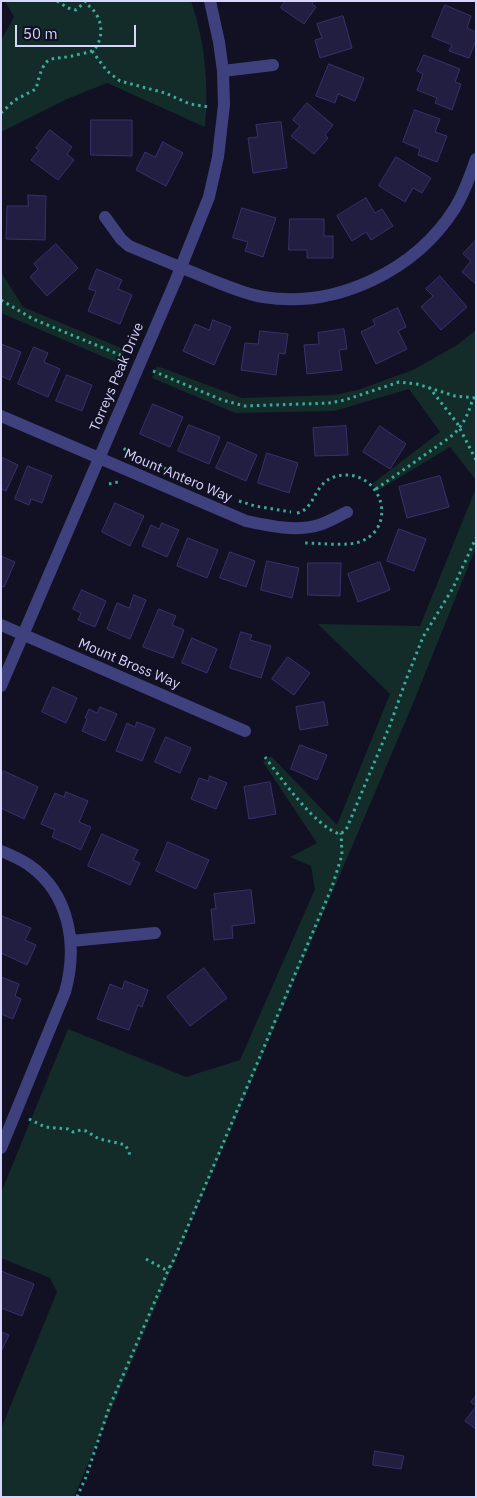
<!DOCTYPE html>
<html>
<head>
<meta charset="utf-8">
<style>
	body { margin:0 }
	#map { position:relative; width:477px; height:1498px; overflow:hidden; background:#121023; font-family:"IBM Plex Sans",sans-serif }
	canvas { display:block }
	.frame { position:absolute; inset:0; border:2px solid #d6d5fc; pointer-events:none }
	.scale { position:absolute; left:15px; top:25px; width:121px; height:22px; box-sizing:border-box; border:2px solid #d6d5fc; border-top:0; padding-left:6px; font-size:15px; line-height:18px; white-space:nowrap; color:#d6d5fc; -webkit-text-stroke:4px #121023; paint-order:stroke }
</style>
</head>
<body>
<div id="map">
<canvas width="477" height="1498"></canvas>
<div class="frame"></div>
<div class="scale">50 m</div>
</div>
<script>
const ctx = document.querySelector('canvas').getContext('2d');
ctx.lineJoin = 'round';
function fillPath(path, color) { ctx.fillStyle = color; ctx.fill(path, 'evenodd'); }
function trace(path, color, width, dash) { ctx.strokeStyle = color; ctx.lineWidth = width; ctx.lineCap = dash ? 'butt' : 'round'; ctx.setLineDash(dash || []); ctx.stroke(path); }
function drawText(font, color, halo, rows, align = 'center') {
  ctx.font = font + ' "IBM Plex Sans",sans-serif'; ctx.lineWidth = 4; ctx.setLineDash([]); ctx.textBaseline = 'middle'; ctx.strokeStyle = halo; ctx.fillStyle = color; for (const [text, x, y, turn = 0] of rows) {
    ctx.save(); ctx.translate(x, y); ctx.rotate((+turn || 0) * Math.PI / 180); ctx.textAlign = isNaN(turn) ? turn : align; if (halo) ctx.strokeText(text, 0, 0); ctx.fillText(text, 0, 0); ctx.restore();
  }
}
fillPath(new Path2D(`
	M5,1H191C205,41 209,85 205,127L107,83L67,99L1,132V40L14,17Z
	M1,272L23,307L126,350L120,364L1,313Z
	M476,330V480L450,447L377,491L372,484L440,432L409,389L334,411L235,413L152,378L157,366L242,398L334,395L358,390L413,370L457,345Z
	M476,488V547L412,706L74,1497H1V1429L57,1292L50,1278L1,1258V1193L68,1029L186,1077L240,1060L315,889L311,866L290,857L317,843L263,762L271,756L337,825L390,694L318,624L420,626Z`), '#132c29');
const building = new Path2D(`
	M285,1H314L312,4L316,7L304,24L281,8Z
	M445,5L471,16L467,28L476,32V40L469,58L449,51L452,45L432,37Z
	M343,16L352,48L320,58L315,40L322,38L317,24Z
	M424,55L460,69L455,82L461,84L452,110L435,103L437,98L417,90L423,74L417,71Z
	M329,64L364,78L355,101L338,94L335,103L316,96Z
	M307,103L333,125L325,135L328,138L314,154L291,136L300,126L293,120Z
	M415,110L440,119L435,132L447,136L437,162L418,155L420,149L403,142Z
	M91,120H132V156L91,155Z
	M281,122L287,168L253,173L248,138L258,137L256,125Z
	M50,130L72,147L67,154L74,160L58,180L31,160L39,150L36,148Z
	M163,142L183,153L166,186L136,170L145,152L155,157Z
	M396,157L431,178L422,193L413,188L405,202L379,186Z
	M28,195L46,196L45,240L6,239L7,206H28Z
	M366,198L375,213L382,209L393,226L371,240L366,232L352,241L337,216Z
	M242,208L276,218L263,257L245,251L248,242L233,238Z
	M290,219H324V236H333V258H307V250H289Z
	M476,240V284L462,272L471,261L463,254Z
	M56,244L78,268L47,296L30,277L38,269L34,264Z
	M97,269L122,280L118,289L132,295L120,324L88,311L96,291L89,289Z
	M440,276L467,307L441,330L421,307L433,296L426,289Z
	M398,308L406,327L398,331L407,349L376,364L361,332L375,325L373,320Z
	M213,320L231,327L214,365L183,351L195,324L209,330Z
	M344,329L347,349L339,350L342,370L307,374L304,345L319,344L318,333Z
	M260,331L288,334L285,354L279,353L276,375L241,370L245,343L258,344Z
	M1,344L21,352L10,380L1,376Z
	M34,347L48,353L44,362L60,369L48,397L18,384Z
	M67,375L92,385L82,411L56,401Z
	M153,404L183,417L170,447L140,434Z
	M189,425L220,437L209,464L178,451Z
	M346,426L348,455L315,456L313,428Z
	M380,426L406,444L390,469L363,452Z
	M228,442L257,455L246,481L216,468Z
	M267,453L298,463L289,493L258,483Z
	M1,457L18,465L6,491L1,489Z
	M28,466L52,476L42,503L31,499L29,505L15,499Z
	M440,476L449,507L407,518L399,487Z
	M115,503L144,516L130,546L102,532Z
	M162,523L179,530L167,557L142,546L151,525L159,529Z
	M399,529L426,539L414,571L387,561Z
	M188,538L218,550L207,578L177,566Z
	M230,552L255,561L246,587L220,578Z
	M1,556L15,562L4,587L1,586Z
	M267,561L299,568L292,598L261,590Z
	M380,562L390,590L358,602L348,574Z
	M308,563H341L340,596L308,595Z
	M82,590L106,601L95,627L78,620L81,613L73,609Z
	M134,595L146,600L130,639L107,629L117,603L129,608Z
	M159,609L176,616L172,625L184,630L173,658L143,647Z
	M241,632L252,635L250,640L271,646L261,678L230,668Z
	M192,638L217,649L207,673L182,663Z
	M288,657L310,673L294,695L272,679Z
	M53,687L77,698L66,723L42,712Z
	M324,702L328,725L300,730L296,707Z
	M100,707L117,714L105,741L82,731L87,719L85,718L89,709L97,713Z
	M137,722L155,729L142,761L116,751L127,723L135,727Z
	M166,737L191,748L180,773L155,762Z
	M300,745L327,755L317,780L291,769Z
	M4,771L38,787L24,819L1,808V777Z
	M210,776L227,783L216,809L191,799L199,778L208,781Z
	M270,782L276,814L249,819L244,787Z
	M66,792L88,801L79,822L91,827L81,850L52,837L55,830L41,824L55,793L64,797Z
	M102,834L138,850L133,860L140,863L130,885L88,866Z
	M168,842L209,860L196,889L156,871Z
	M251,890L255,923L232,926L233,938L214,940L211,909H216L214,894Z
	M2,916L31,928L25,940L36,945L27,965L1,953Z
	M204,968L227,998L190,1026L167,997Z
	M1,977L19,984L15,996L21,999L13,1019L1,1014Z
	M125,981L148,990L142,1007L138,1005L129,1030L97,1019L110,984L122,989Z
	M1,1271L34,1284L22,1316L1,1308Z
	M1,1332L9,1335L1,1352Z
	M476,1396V1429L465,1421L476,1406L471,1402Z
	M375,1451L404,1456L401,1469L373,1465Z`);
fillPath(building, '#221e42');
trace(building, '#39316c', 1);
trace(new Path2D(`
	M57,1L68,8L76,10L86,1
	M92,51L107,71L120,81L165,93L190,104L209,107
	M1,113L15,100L36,89C46,49 48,63 80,54C86,53 91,52 95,49C106,33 101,13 85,3
	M1,300L33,319L125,357
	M153,371L222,400L245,406L329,403L345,400L399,382L417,384L455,396L476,398
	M429,387L457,423L476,460
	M124,448L127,452L201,484
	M109,484L118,482
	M376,489L449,438C463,427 468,415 473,398
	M239,501L255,506L291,512
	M297,513C318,509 312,476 345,475C382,474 397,526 362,541C348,547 321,543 305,543
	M265,757C281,778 315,827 340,834L346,830L390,725L406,680L423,637L453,588L476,538
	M29,1119L45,1127L68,1129L73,1132L81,1130L86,1131L99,1139L118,1143L125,1145L129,1151L130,1158
	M146,1259L164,1269L171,1266L174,1259L332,887L342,855L341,833
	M77,1497L86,1477L109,1408L170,1266`), '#39ac9c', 3, [2.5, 4]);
trace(new Path2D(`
	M223,71L273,65
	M105,217L121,239L129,246C156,257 182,268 209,279C227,286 245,294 263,297C337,309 416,270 455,208C465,192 470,176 476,159
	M1,416L246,521C269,526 296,532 319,525C329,522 338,516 347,512
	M1,625L245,731
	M1,686L175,282L209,197L218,157L224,105L223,71L219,42L210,1
	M1,851C11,855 20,859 29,865C70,894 78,946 65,992L1,1148
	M71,941L155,933`), '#3f417e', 12);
drawText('14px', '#d6d5fc', '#121023', [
	["Torreys Peak Drive",117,377,-67],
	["Mount Antero Way",178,476,23],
	["Mount Bross Way",129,664,23]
]);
</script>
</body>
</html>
